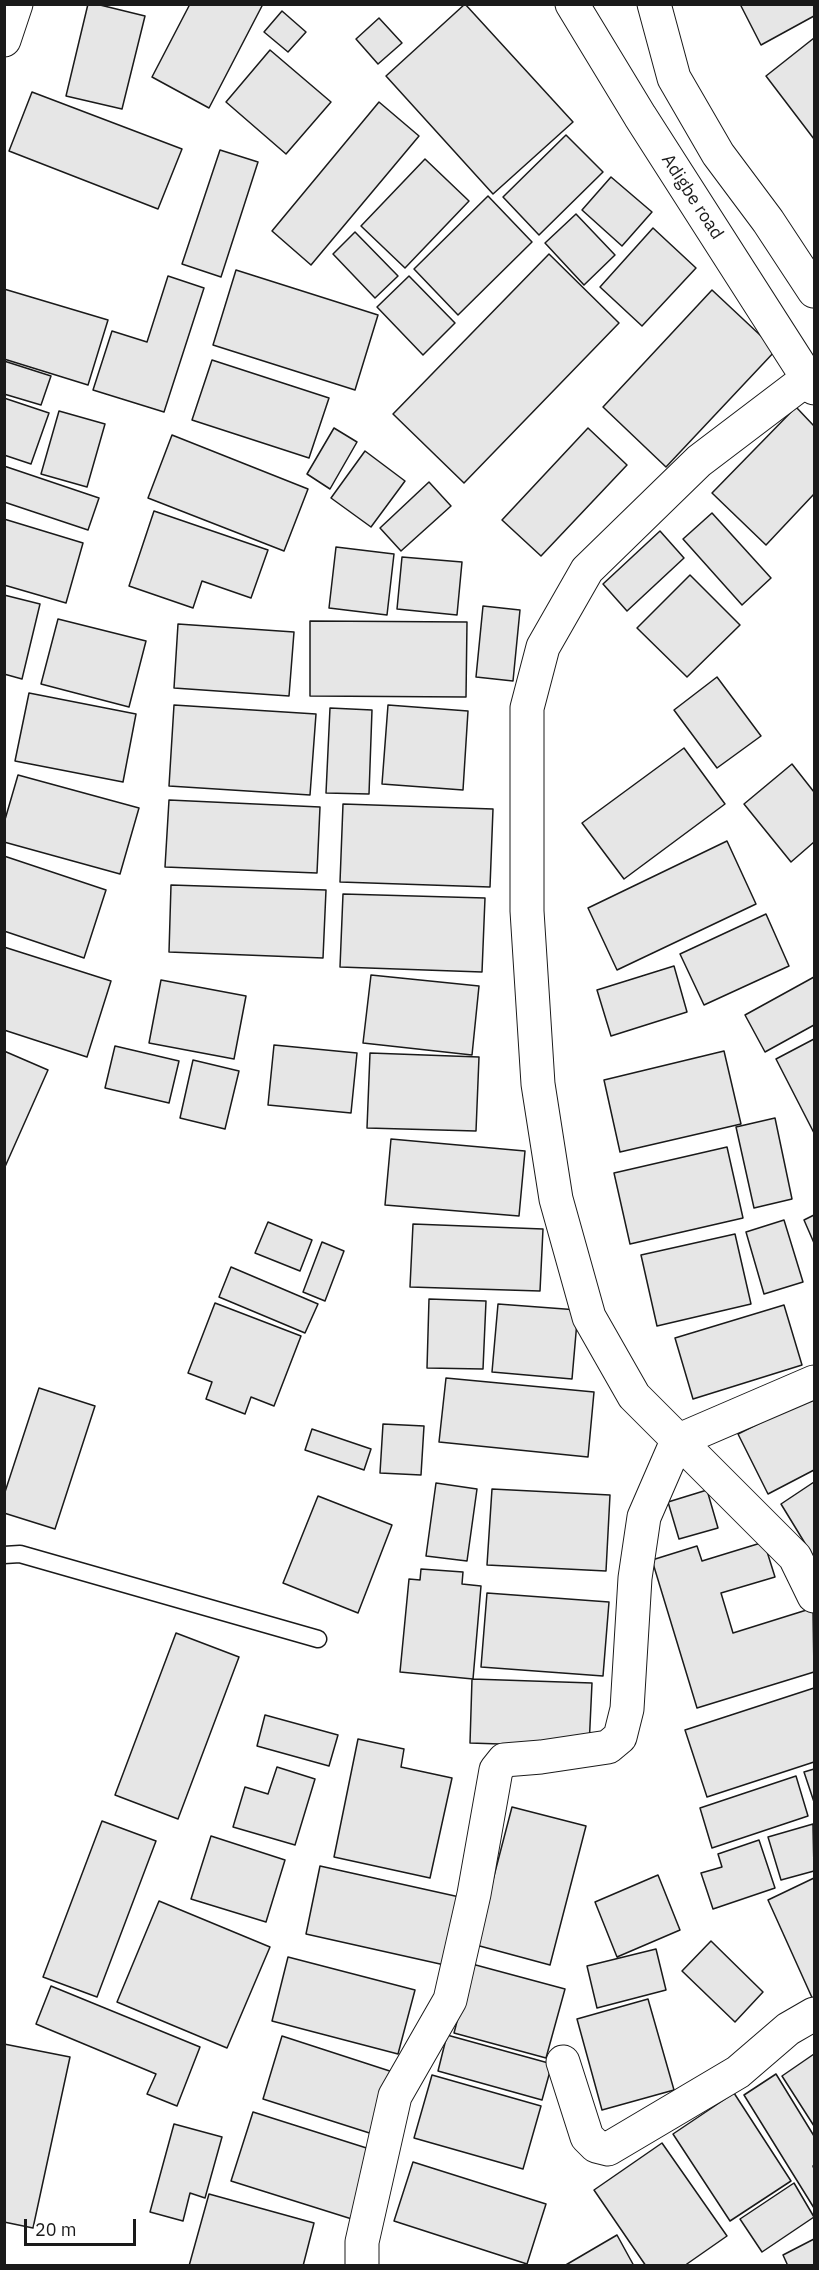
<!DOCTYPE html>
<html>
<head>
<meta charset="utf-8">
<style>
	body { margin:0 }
	#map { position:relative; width:819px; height:2270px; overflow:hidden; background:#fff; font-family:"IBM Plex Sans",sans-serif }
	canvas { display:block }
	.frame { position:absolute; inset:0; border:6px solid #1a1a1a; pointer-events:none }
	.scale { position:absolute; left:24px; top:2219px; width:112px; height:27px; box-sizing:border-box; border:3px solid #1a1a1a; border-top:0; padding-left:8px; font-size:18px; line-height:21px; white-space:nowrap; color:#1a1a1a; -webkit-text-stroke:4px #fff; paint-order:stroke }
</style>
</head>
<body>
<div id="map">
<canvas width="819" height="2270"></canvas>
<div class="frame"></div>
<div class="scale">20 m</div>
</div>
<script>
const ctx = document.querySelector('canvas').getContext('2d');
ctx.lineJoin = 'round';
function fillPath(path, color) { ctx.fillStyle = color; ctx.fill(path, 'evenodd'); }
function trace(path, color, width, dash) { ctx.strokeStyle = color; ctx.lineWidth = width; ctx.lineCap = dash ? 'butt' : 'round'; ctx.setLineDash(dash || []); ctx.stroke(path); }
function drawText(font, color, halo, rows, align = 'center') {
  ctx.font = font + ' "IBM Plex Sans",sans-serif'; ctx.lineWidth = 4.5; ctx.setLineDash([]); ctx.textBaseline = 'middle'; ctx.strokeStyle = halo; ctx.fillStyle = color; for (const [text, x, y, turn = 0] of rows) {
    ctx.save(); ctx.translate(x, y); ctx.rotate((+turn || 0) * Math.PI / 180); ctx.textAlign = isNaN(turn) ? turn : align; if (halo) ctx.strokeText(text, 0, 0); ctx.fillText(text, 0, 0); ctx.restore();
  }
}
const building = new Path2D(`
	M88,4H96L145,16L122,109L66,96Z
	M190,4H263L209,108L152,77Z
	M465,4L573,122L493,194L386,76Z
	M740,4H814V16L761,45Z
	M282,11L306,32L288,52L264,32Z
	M379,18L402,43L378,64L356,39Z
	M814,38V139L766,76Z
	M270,50L331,102L286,154L226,102Z
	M32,92L182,149L158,209L9,151Z
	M379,102L419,136L311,265L272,231Z
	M566,135L603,172L539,235L503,197Z
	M220,150L258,162L221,277L182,264Z
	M425,159L469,201L405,268L361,226Z
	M611,177L652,212L622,246L582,210Z
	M488,196L532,242L458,315L414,269Z
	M576,214L615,255L584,285L545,243Z
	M653,228L696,268L642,326L600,287Z
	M355,232L398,276L375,298L333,254Z
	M549,254L619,323L464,483L393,414Z
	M236,270L378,315L355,390L213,345Z
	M168,276L204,288L164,412L93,390L112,331L147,342Z
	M409,276L455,323L423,355L377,307Z
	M4,289L108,320L88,385L4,359Z
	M712,290L776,350L666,467L603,407Z
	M212,360L329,398L309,458L192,420Z
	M4,361L51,376L41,405L4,394Z
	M4,398L49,413L31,464L4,455Z
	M796,407L814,426V494L766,545L712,493Z
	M59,411L105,424L87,487L41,474Z
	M334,428L357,442L330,489L307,474Z
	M588,428L627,465L541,556L502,520Z
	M172,435L308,489L284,551L148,498Z
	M365,451L405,481L371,527L331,498Z
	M4,466L99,498L88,530L4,502Z
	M429,482L451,506L401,551L380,528Z
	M154,511L268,550L251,598L202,581L193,608L129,586Z
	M712,513L771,578L742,605L683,539Z
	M4,519L83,543L66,603L4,585Z
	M660,531L684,558L627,611L603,584Z
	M336,547L394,554L387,615L329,608Z
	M402,557L462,562L457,615L397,609Z
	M690,575L740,625L687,677L637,628Z
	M4,595L40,604L22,679L4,674Z
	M483,606L520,610L513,681L476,677Z
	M58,619L146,641L129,707L41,684Z
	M310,621L467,622L466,697L310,696Z
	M178,624L294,632L289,696L174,688Z
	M717,677L761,736L717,768L674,710Z
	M29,693L136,714L123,782L15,761Z
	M174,705L316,714L310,795L169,786Z
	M388,705L468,711L463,790L382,784Z
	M330,708L372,710L369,794L326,793Z
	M684,748L725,804L624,879L582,823Z
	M792,764L814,792V842L791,862L744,804Z
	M18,775L139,808L120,874L4,842V823Z
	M169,800L320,807L317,873L165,867Z
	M343,804L493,809L490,887L340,882Z
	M727,841L756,904L617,970L588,908Z
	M4,856L106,890L84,958L4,931Z
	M171,885L326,890L323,958L169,952Z
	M343,894L485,898L482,972L340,967Z
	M766,914L789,966L704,1005L680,954Z
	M4,947L111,981L87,1057L4,1030Z
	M674,966L687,1012L611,1036L597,990Z
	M371,975L479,986L472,1055L363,1043Z
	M814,977V1025L765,1052L745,1015Z
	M161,980L246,996L234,1059L149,1043Z
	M814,1039V1133L776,1059Z
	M274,1045L357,1053L351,1113L268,1105Z
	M115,1046L179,1061L169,1103L105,1088Z
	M4,1051L48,1070L4,1169Z
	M724,1051L741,1124L620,1152L604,1080Z
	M370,1053L479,1057L476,1131L367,1128Z
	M193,1060L239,1071L225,1129L180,1118Z
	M775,1118L792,1199L754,1208L736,1127Z
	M391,1139L525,1151L519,1216L385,1205Z
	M727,1147L743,1218L630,1244L614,1173Z
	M814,1215V1243L804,1220Z
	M784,1220L803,1282L764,1294L746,1232Z
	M268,1222L312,1240L300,1271L255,1253Z
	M413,1224L543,1229L540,1291L410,1287Z
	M735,1234L751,1304L657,1326L641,1255Z
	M322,1242L344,1251L325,1301L303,1292Z
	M231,1267L318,1304L305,1333L219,1297Z
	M429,1299L486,1301L483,1369L427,1368Z
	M215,1303L301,1336L274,1406L251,1397L245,1414L206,1399L212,1382L188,1373Z
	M498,1304L578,1310L572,1379L492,1372Z
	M784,1305L802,1365L693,1399L675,1338Z
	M446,1378L594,1392L588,1457L439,1442Z
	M39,1388L95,1406L55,1529L4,1513V1495Z
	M814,1396V1470L768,1494L738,1434Z
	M383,1424L424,1426L421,1475L380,1473Z
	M312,1429L371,1449L364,1470L305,1450Z
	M814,1482V1558L781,1504Z
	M436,1483L477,1489L467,1561L426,1556Z
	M492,1489L610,1495L606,1571L487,1565Z
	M707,1490L718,1528L679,1539L668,1502Z
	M318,1496L392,1525L358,1613L283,1583Z
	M764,1542L775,1577L721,1593L733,1633L813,1608L814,1672L697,1708L652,1560L697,1546L702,1561Z
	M421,1569L463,1572L462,1584L481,1586L473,1679L400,1672L409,1579L420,1580Z
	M487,1593L609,1602L603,1676L481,1667Z
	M176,1633L239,1657L178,1819L115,1795Z
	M472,1679L592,1683L589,1747L470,1743Z
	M814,1688V1762L707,1797L685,1730Z
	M265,1715L338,1735L329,1766L257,1746Z
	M358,1739L404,1749L401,1767L452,1778L430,1878L334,1857Z
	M277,1767L315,1779L295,1845L233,1827L245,1787L268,1794Z
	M814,1769V1802L804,1772Z
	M796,1776L808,1816L712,1848L700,1808Z
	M512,1807L586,1826L550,1965L476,1945Z
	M102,1821L156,1841L97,1997L43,1977Z
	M813,1824L814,1871L781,1880L768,1837Z
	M211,1836L285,1860L266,1922L191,1899Z
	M759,1840L775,1888L713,1909L701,1873L722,1867L718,1854Z
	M320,1866L464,1898L449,1966L306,1934Z
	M658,1875L680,1930L617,1957L595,1902Z
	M814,1878V2002L768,1900Z
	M159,1901L270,1947L227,2048L117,2002Z
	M711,1941L763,1992L735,2022L682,1971Z
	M656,1949L666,1990L597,2008L587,1966Z
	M288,1957L415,1990L398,2054L272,2021Z
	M472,1964L565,1989L546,2058L454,2033Z
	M51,1986L200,2047L177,2106L147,2094L156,2074L36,2024Z
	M648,1999L674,2090L602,2110L577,2019Z
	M447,2035L552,2064L542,2100L438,2071Z
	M282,2036L402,2075L382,2137L263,2099Z
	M4,2044L70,2057L33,2228L4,2222Z
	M814,2054V2126L782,2076Z
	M776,2074L814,2136V2165L813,2166L814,2169V2208L744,2095Z
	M432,2075L541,2106L523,2169L414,2138Z
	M734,2093L791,2181L730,2221L673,2134Z
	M253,2112L376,2151L355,2220L231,2181Z
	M174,2124L222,2137L205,2198L190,2193L183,2221L150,2212Z
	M662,2143L727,2236L684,2266H646L594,2190Z
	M413,2162L546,2204L527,2264L394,2221Z
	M794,2183L814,2217L762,2252L740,2219Z
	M209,2194L314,2223L303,2266H189Z
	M617,2235L634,2266H564Z
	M814,2239V2266H788L783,2255Z`);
fillPath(building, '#e6e6e6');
trace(building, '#1a1a1a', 1.5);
const service = new Path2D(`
	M4,1555L20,1554L318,1639`);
const minor = new Path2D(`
	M807,379L699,461L587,570L543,647L527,708V911L538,1084L556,1199L589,1317L634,1396L795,1557L814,1596
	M563,2062L587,2137L596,2146L608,2149L738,2072L788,2029L814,2014
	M362,2266V2242L395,2096L450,2000L474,1894L496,1770L504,1760L541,1757L608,1747L620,1737L627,1709L635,1578L644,1517L677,1441L814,1382`);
const secondary = new Path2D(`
	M572,4L640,116L814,388
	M654,4L674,78L718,154L768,221L814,291
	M4,40L16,4`);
trace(service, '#1a1a1a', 19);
trace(minor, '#1a1a1a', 35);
trace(secondary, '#1a1a1a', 35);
trace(service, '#fff', 16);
trace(minor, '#fff', 33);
trace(secondary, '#fff', 33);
drawText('18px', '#1a1a1a', '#fff', [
	["Adigbe road",692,197,57]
]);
</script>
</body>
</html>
